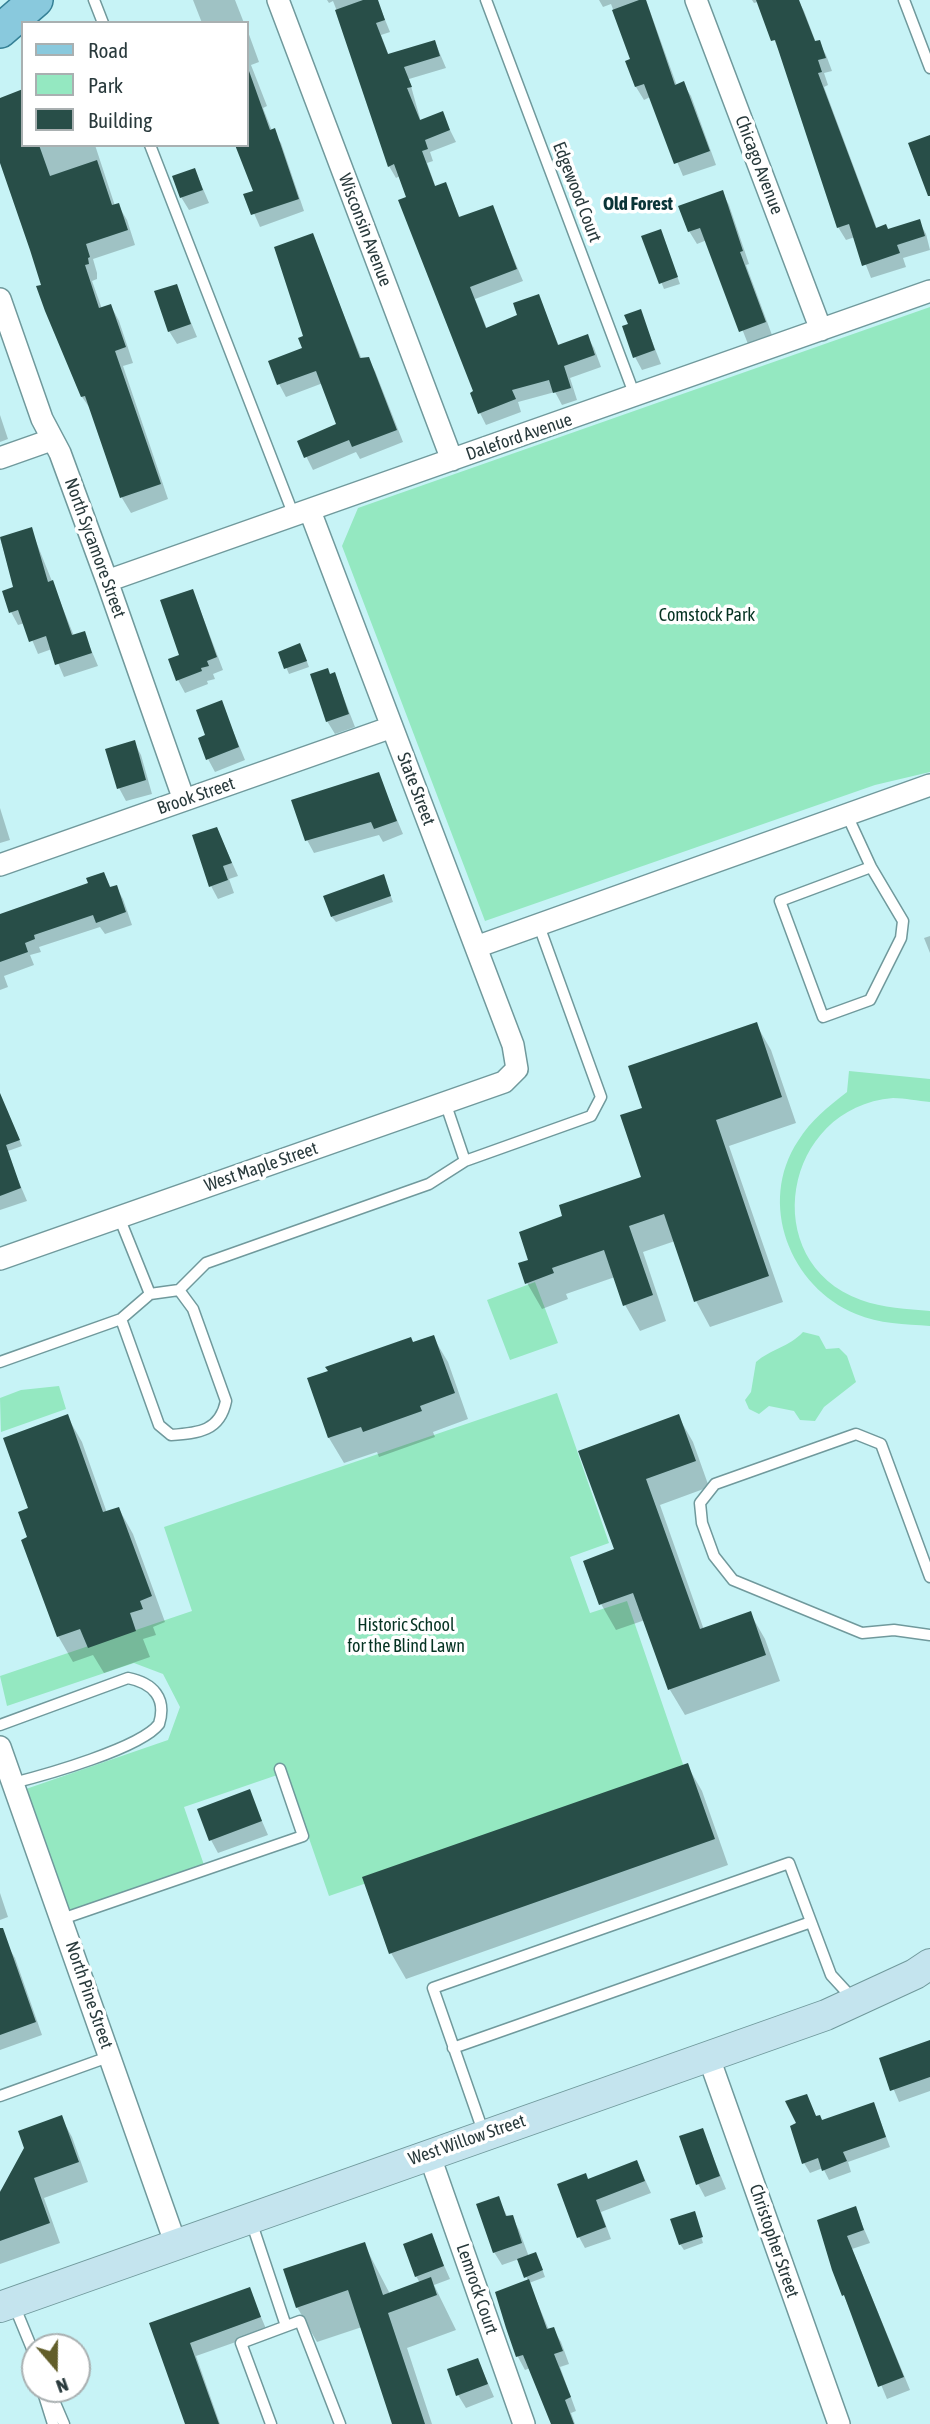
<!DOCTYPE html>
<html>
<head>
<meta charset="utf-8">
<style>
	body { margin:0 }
	#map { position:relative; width:930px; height:2424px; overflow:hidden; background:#c7f3f6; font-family:"Asap Condensed",sans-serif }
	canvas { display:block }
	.legend { position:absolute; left:21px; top:21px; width:228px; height:126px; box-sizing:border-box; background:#fff; border:2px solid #a9b0b1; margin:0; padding:9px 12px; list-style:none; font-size:21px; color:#293a3c }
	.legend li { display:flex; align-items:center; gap:14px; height:35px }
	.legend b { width:35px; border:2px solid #a9b0b1 }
	.north { position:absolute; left:21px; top:2333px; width:70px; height:70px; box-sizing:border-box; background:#fff; border:2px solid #a9b0b1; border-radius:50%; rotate:160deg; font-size:19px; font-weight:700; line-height:28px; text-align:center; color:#293a3c }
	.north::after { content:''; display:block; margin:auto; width:24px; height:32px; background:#625e2a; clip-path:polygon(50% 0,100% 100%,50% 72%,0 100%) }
</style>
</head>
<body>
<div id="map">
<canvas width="930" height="2424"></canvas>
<ul class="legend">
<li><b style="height:9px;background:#89c9dd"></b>Road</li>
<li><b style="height:19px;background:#94e8c1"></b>Park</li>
<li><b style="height:19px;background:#284e48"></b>Building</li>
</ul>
<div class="north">N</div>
</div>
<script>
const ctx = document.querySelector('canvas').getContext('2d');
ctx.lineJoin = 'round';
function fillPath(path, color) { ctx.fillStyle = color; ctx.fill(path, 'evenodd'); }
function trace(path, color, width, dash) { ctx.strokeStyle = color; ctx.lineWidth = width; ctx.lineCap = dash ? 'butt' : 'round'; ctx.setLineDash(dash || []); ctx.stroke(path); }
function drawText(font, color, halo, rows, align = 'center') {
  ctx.font = font + ' "Asap Condensed",sans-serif'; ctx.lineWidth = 7; ctx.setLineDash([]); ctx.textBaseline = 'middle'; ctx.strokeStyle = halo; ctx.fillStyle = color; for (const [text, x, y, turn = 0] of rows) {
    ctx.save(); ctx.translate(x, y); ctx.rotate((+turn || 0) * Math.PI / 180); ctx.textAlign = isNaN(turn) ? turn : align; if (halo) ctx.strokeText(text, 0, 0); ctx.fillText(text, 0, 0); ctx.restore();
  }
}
fillPath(new Path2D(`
	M930,307V772L875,785L485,921L342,546L358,508Z
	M849,1071L930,1079V1102C918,1101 905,1098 893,1098C783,1107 756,1262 861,1300C883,1308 907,1309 930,1311V1326C905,1324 879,1324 856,1314C790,1287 757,1203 798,1141C811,1120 828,1107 847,1092Z
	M535,1282L558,1343L510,1360L487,1300Z
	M803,1332L819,1336L826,1349L839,1348L847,1356L856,1382L824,1407L815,1421L800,1420L794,1411L769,1406L759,1414L749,1409L745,1400L751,1392L756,1362C771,1349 789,1347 803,1332Z
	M59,1386L66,1409L1,1432L0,1398L21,1390Z
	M557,1393L609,1543L570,1557L590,1613L627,1601L686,1773L329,1896L286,1772L184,1807L204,1865L65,1913L23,1790L168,1740L180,1707L163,1674L134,1663L7,1706L0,1676L192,1611L164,1527Z`), '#94e8c1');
fillPath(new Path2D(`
	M193,0H235L244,23H202Z
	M327,0H377L390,32L381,35L389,56L435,42L446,68L409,79L421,122L442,114L456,142L430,152L433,161L427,163L436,188L445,184L460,218L492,207L523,281L475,299L487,329L520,316L538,296L559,346L587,336L594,348L601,367L570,378L577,400L562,405L555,392L518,402L521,412L486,425L480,413L475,392L400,176L396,178L389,166L353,52L333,1L329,3Z
	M599,0H646L677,86L683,84L691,96L716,165L683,176L650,97L644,100L636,87L628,62L633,61L611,4L603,7Z
	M752,0H798L804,11L816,43L819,42L826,55L832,71L824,73L828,85L824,87L877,229L888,231L919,221L926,234L930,250L903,258L906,267L871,278L855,237L846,240L838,227L780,53L758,2L754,3Z
	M247,29L259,62L251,65L267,106L263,108L272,131L281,143L304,211L260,227L246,195L255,192L247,145Z
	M0,100L23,145H95L115,206L118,205L127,220L135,245L93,259L97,273V279L92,281L102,309L111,306L119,321L133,363L123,366L168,499L131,513L122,498L92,411L82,397L0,159Z
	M195,170L209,203L189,210L181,197Z
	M722,192L729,205L749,264L746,265L772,335L748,344L707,240L697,244L689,231Z
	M312,236L362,360L368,359L375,371L403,442L360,459L356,452L313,470L299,442L338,425L323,383L286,397L279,384L304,349Z
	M643,237H663L680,284L664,289Z
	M176,286L197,337L177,344L169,331Z
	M640,311L661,364L642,370L635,357L630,325Z
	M0,415L8,439L0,442Z
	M31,529L74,636L84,633L98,666L64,677L52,649L38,654L25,623L18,625L11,612L15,589L0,538Z
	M193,591L223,670L213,674L215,679L207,681L208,684L185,693L178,680Z
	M303,651L309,667L289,674L280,653Z
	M335,675L355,727L335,734L327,721L330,676Z
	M221,702L245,760L215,772L208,759V736Z
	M134,742L141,755L152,794L126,801L119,788Z
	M378,774L403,834L383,842L379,835L314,853L307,840Z
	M0,808L10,840L0,843Z
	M217,829L238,876L229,879L234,893L218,899L211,886Z
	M104,874L111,888L116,887L123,899L132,925L105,934L100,927L39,947L41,952L30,955L34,965L4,976L8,987L0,990V916L90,884Z
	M386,882L393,902L336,922L332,917Z
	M930,936V953L924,938Z
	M756,1024L771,1050L796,1123L729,1146L783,1302L710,1327L696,1301L675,1241L643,1252L666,1321L640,1331L625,1305L615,1277L566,1294L568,1299L542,1309L527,1283L530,1261L565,1217L643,1178L644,1109Z
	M0,1122L13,1125L22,1146L8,1151L0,1134Z
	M8,1156L27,1201L0,1210V1159Z
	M433,1337L448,1362L468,1419L433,1432L435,1437L379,1457L377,1452L344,1463L329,1438L309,1379Z
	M67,1416L82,1442L107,1513L119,1509L133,1534L165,1622L153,1627L156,1635L143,1639L150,1657L104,1673L93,1655L73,1662L58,1636L29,1538Z
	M678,1416L693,1442L709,1487L660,1505L704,1630L750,1613L765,1639L780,1681L685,1715L670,1690L645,1620L616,1630L601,1604L586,1562L616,1550L581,1452Z
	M687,1765L702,1791L728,1865L406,1979L391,1953L364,1878Z
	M249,1791L268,1835L218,1853L211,1840Z
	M0,1893L8,1917L0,1920Z
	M0,1933L15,1958L42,2035L0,2050Z
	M930,2041V2091L899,2102L881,2059Z
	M806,2096L817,2118L822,2121L874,2104L890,2147L848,2162L851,2172L829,2180L823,2168L810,2173L804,2163L798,2124Z
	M61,2117L72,2137L88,2182L44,2198L60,2243L0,2264V2191Z
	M702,2130L726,2189L705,2197L698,2184Z
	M637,2162L651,2193L601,2212L611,2239L585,2248L579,2237L589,2181Z
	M498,2198L508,2218L512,2217L519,2230L529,2257L539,2260L545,2277L529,2283L549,2330L553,2329L561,2342L569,2364L560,2367L576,2411L571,2413L575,2424H553L530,2368L525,2370L518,2357L497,2293L528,2281L519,2259L502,2265L494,2252Z
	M855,2208L870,2243L852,2249L910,2390L887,2399L833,2269Z
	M695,2217L703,2243L684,2250L680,2244Z
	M431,2236L450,2279L434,2285L456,2330L407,2348L432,2424H394L362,2327L317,2342L297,2307L364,2244L390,2294L420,2283L416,2276Z
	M249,2289L267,2331L196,2356L220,2424H187L151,2324Z
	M478,2360L494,2397L466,2408L458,2395Z`), '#0003');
fillPath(new Path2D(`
	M363,0H378L385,20L376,23L388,54L435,40L440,56L404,67L412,87L407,88L420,120L443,111L450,130L425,140L428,149L422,151L435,186L446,182L459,217L493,205L517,269L470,287L486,328L517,315L513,303L539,294L558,345L588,334L595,355L564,366L571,388L553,393L549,380L512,390L516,399L478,414L470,393L473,391L398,200L406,197L394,164L388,167L335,10Z
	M639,0H646L675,85L684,81L710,151L674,164L644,84L635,87L625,61L630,59L612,10Z
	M756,0H799L815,41L820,40L826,58L818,60L822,72L818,73L876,228L886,224L888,229L920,219L925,236L897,245L900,253L862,266L849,224L837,228L775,40L771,41Z
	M249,71L270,130L275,128L299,199L251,215L243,194L253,191L235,145H247Z
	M23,89V145H39L50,176L97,160L112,205L119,203L128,230L86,244L90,257L88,258L89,264L85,265L99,308L111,304L126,347L115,351L161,484L120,498L85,396L81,397L45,311L36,286L41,285L30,250L0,163V98Z
	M930,135V196H928L908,143Z
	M195,168L203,190L180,198L172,176Z
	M723,190L743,251L740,252L766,322L739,332L700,228L688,232L678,206Z
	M661,229L678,277L659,284L641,236Z
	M313,233L360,358L369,357L397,430L352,447L349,440L304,458L297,441L336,424L316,371L277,385L268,361L302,348L298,338L303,336L274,247Z
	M177,284L191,324L168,332L154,291Z
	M641,309L655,350L633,358L622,326L628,324L624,315Z
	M32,527L48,582L53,580L72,635L85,631L92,653L55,665L46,636L29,642L18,610L9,613L2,591L13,587L0,537Z
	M193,589L217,657L207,661L209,666L201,668L202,671L176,681L168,659L179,655L160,600Z
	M300,643L307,661L284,669L278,652Z
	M328,668L330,674L335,672L349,714L326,722L310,674Z
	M222,700L239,747L206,760L198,738L205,735L196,710Z
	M135,740L146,780L117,789L105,749Z
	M379,772L397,821L374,829L371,822L305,841L291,800Z
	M217,827L232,863L223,866L228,880L209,887L192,835Z
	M104,872L110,887L117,885L126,912L96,923L93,915L34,935L35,939L25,943L28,952L0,962V914L88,883L86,878Z
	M384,874L391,896L331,917L323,896Z
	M757,1022L782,1097L716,1120L769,1276L694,1302L664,1214L629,1226L653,1295L623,1306L604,1250L552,1268L554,1273L525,1284L518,1263L528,1260L519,1232L562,1216L559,1205L641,1177L620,1115L642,1108L628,1066Z
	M0,1093L20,1140L6,1145L21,1188L0,1196Z
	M434,1335L455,1393L420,1406L422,1411L363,1432L361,1427L328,1438L307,1378L328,1371L325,1367L411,1337L413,1342Z
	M68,1414L103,1512L119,1507L152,1596L140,1601L143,1609L130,1613L136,1631L88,1648L80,1629L57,1637L21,1540L27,1537L18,1512L28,1508L3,1438Z
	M679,1414L696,1461L646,1479L700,1629L751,1611L766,1655L668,1690L633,1593L599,1605L583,1561L614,1549L578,1451Z
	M688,1763L715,1839L389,1954L362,1877Z
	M250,1789L262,1821L209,1841L197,1809Z
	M0,1928H3L36,2022L0,2035Z
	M930,2040V2077L890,2091L879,2058Z
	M807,2094L816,2116L820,2115L822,2120L874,2102L886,2137L843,2152L847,2161L822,2171L818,2158L802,2164L790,2126L796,2123L785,2101Z
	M62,2115L79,2162L34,2178L50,2223L0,2241V2192L24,2148L18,2131Z
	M703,2128L720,2176L696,2185L679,2136Z
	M637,2160L645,2181L596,2200L606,2227L577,2238L557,2184L586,2173L588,2179Z
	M499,2196L506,2216L513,2215L522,2243L493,2253L476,2204Z
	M856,2206L864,2230L847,2236L904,2377L878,2387L844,2295L842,2296L832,2270L817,2220Z
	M695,2211L703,2237L679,2245L670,2219Z
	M432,2233L444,2266L415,2277L403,2244Z
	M365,2242L383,2295L431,2277L437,2295L388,2313L425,2424H392L348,2290L296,2308L283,2269Z
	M536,2252L543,2270L524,2278L517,2259Z
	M529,2279L547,2329L554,2327L563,2351L554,2354L571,2397L565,2400L574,2424H551L523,2355L516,2357L506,2328L495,2292Z
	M250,2287L261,2317L190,2343L219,2424H185L149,2323Z
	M478,2358L488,2384L456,2396L447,2369Z`), '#284e48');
const lane = new Path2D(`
	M94,0L103,23
	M486,0L635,396
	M904,0L930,68
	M150,145L294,516
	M847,815L871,867L903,921L901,938L870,1000L823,1017L780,901L871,867
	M445,1102L465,1161
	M119,1217L150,1294
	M179,1290L206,1263L429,1184L465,1161L591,1116L601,1097L538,923
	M179,1290L193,1309L226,1401C220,1431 199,1433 171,1435L159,1425L121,1319L150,1294Z
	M0,1362L121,1319
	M930,1577L881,1444L856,1434L715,1484L700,1503L702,1523L714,1556L733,1580L862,1633L894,1630L930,1635
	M0,1725L128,1678C153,1683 167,1698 159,1724C141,1748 45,1775 13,1783
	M62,1919L303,1836L280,1769
	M453,2048L811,1922
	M0,2096L111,2056
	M484,2134L433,1988L789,1863L831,1975L854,2000
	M251,2221L286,2326
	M14,2305L35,2356
	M42,2389L53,2424
	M49,2389L64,2424
	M271,2424L241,2343L300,2321L340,2424`);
const street = new Path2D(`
	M278,0L452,460
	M696,0L821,330
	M0,299L42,419L60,453L107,581L184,800
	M0,458L51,440
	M107,581L930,291
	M0,865L392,727
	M476,947L930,785
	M0,1259L504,1082L517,1069L513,1045L310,511
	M0,1747L176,2245
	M709,2058L839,2424
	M429,2154L524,2424`);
const secondary = new Path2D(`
	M0,2307L826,2015L915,1974L930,1964`);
const primary = new Path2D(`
	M0,31L36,0`);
trace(lane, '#70999c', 13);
trace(street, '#70999c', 24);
trace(secondary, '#70999c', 32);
trace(primary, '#358096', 36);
trace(lane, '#fff', 10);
trace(street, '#fff', 21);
trace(secondary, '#c4e4ee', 30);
trace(primary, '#89c9dd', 33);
drawText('18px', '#293a3c', '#fff', [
	["Chicago Avenue",759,165,69],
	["Edgewood Court",577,192,69],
	["Wisconsin Avenue",365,230,69],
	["Daleford Avenue",519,437,-19],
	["North Sycamore Street",95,548,70],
	["State Street",416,789,69],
	["Brook Street",196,796,-19],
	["West Maple Street",261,1167,-19],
	["North Pine Street",89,1995,71],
	["West Willow Street",467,2140,-19],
	["Christopher Street",774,2241,71],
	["Lemrock Court",477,2289,71]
]);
drawText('18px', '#053322', '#fff', [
	["Comstock Park",707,615],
	["Historic School",406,1625],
	["for the Blind Lawn",406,1646]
]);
drawText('bold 19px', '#0a3437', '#fff', [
	["Old Forest",638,204]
]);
</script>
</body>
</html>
